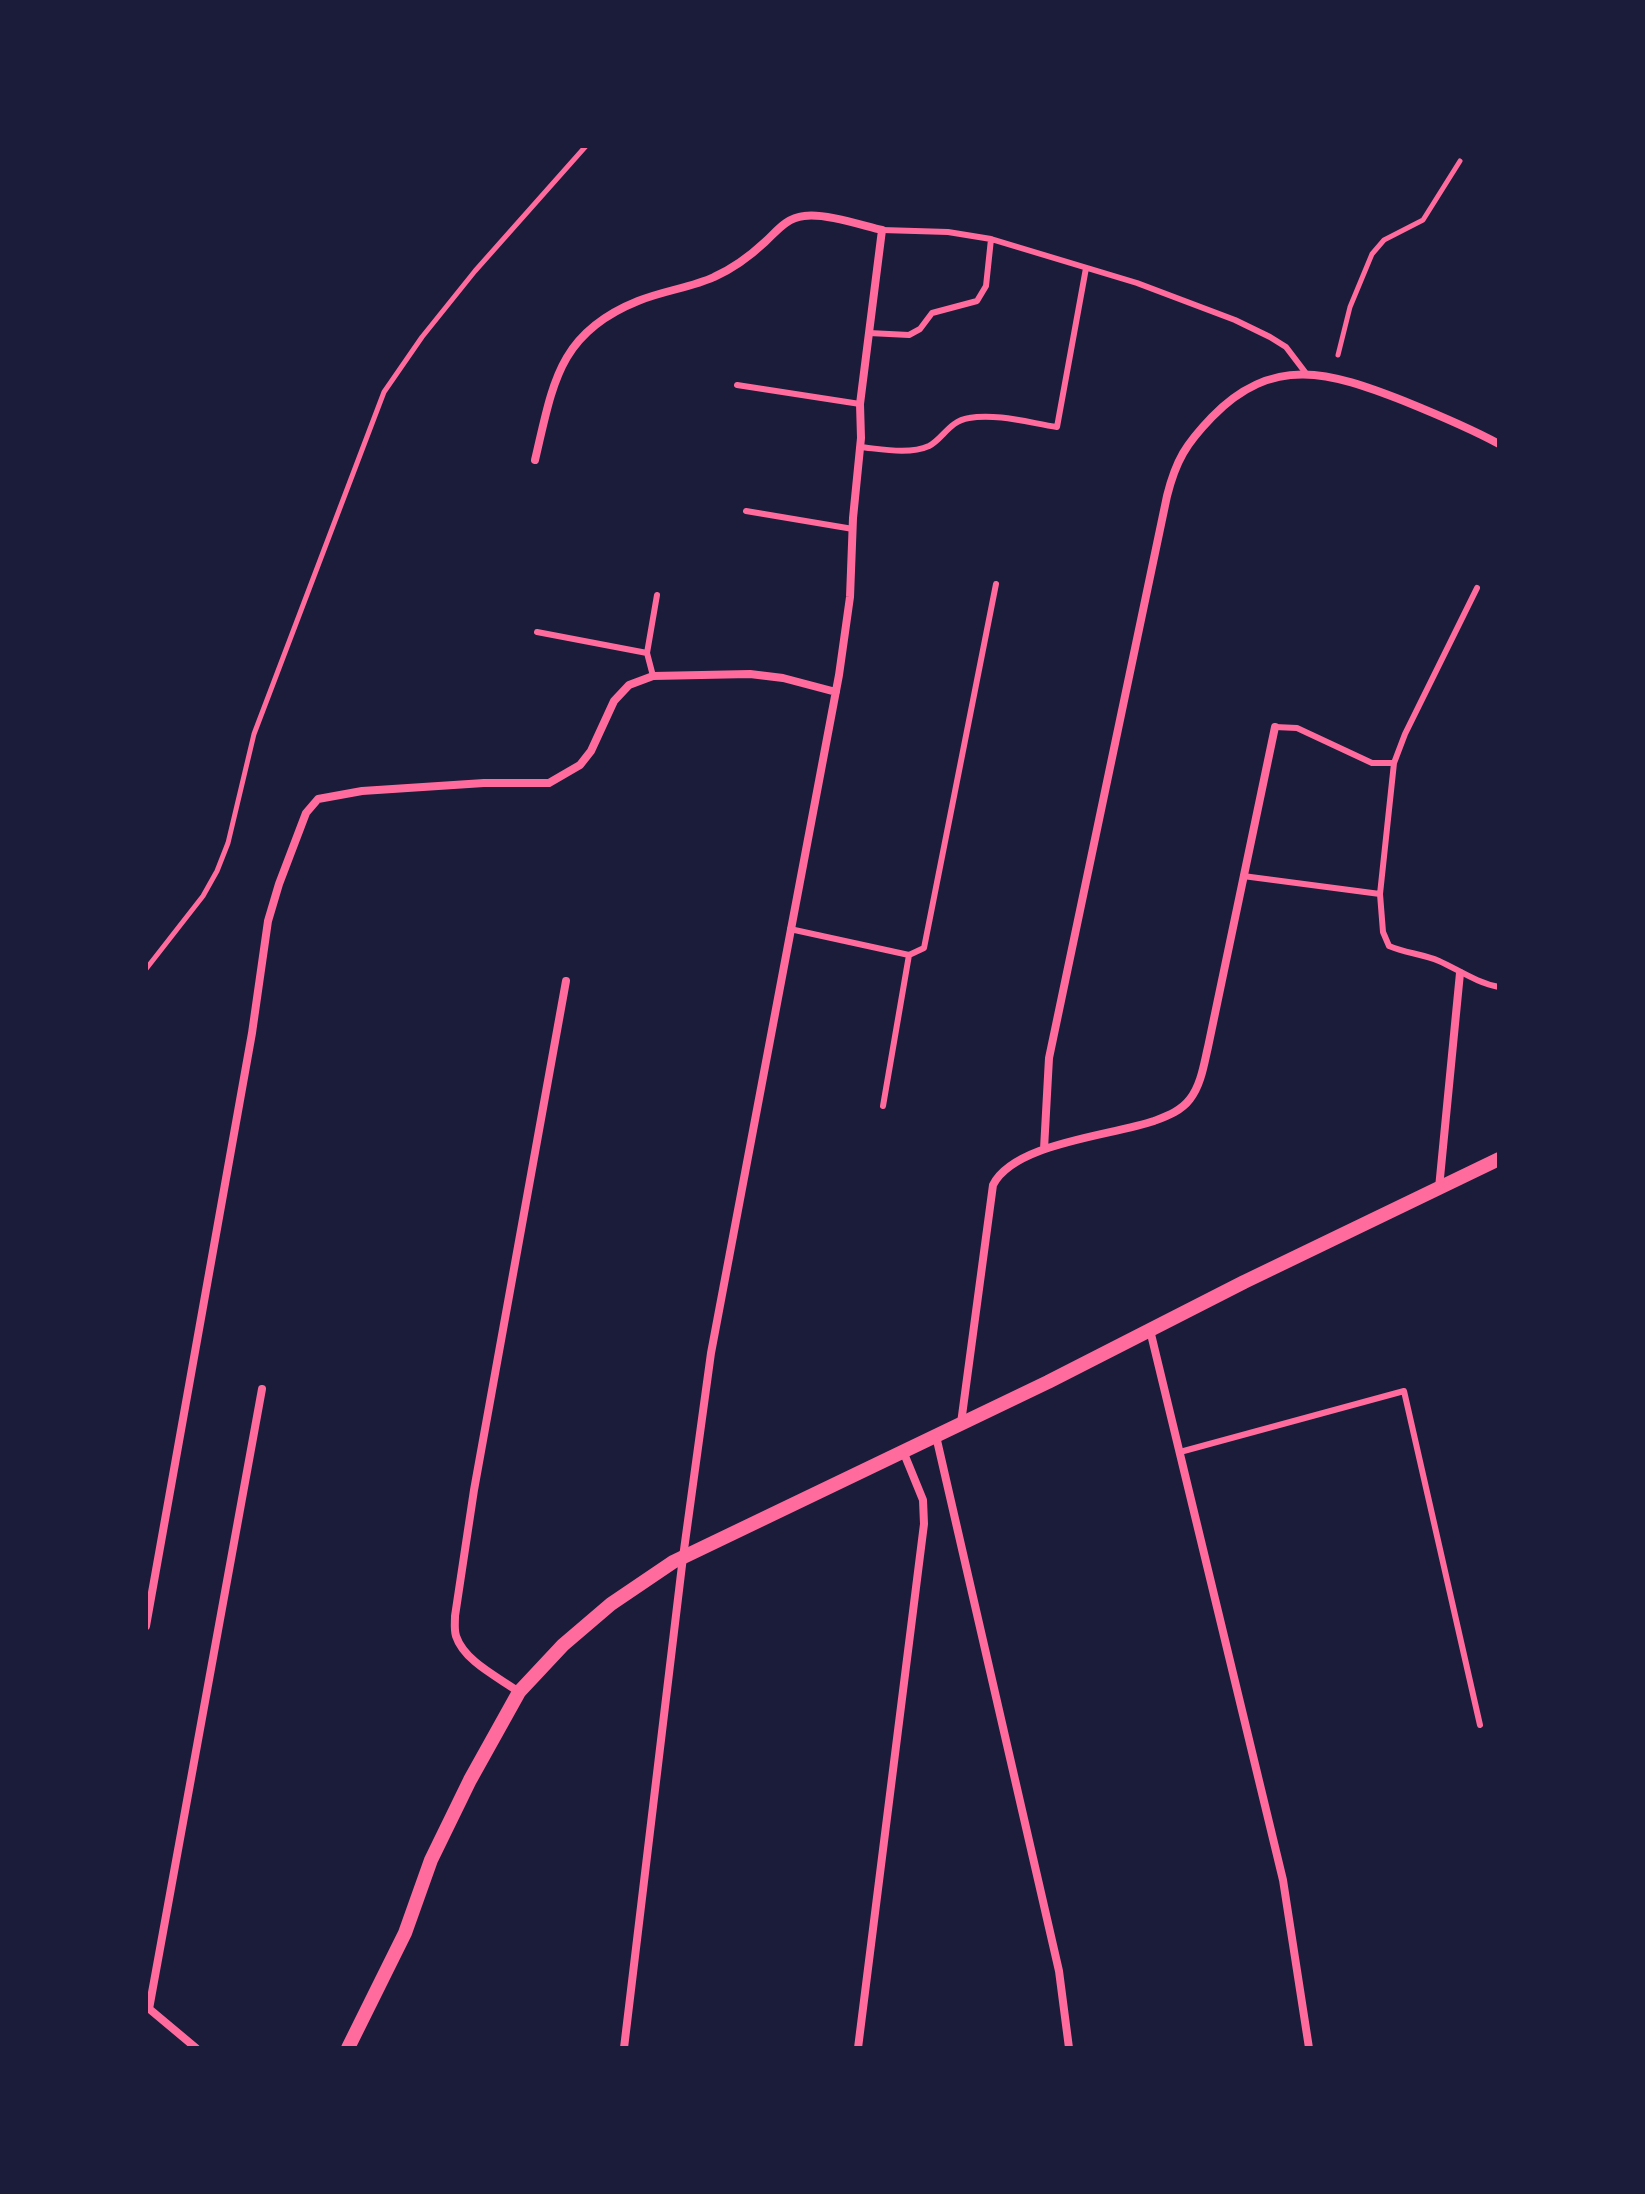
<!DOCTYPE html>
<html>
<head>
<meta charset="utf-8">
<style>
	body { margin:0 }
	#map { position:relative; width:1645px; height:2194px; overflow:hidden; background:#1b1b3a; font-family:"PT Sans",sans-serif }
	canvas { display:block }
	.frame { position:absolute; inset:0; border:148px solid #1b1b3a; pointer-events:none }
</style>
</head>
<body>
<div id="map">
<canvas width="1645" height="2194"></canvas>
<div class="frame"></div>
</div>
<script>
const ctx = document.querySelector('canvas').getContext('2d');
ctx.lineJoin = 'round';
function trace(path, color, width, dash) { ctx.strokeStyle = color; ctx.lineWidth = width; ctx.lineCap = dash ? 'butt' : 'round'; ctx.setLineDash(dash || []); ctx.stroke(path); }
trace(new Path2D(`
	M1338,355L1350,307L1372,254L1384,240L1423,220L1460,161
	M146,969L203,896L217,871L228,843L254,734L384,392L422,337L475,271L586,146`), '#ff6b9d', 5);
trace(new Path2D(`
	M882,230L948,232L991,239L1137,283L1235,320L1270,337L1286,347L1305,372
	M869,333L909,335L920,329L932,313L977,301L986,286L991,239
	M737,385L860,404
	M860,447C881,449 909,455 929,446C943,439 949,421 969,418C996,413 1030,423 1057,427L1086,268
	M746,511L853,529
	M1477,588L1405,734L1394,763L1380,894L1383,932L1389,946C1405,953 1423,954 1439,961C1459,970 1477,983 1499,987
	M537,632L647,653
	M653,676L647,653L657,595
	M1275,727L1297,728L1372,763H1394
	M1243,876L1380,894
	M790,929L909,955L924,948L996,584
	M883,1106L909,955
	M1180,1452L1404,1391L1480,1725`), '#ff6b9d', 6);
trace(new Path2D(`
	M535,460C553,384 558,333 638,301C662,291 693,287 714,277C732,269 750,256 765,242C777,231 786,218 804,216C825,213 861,225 882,230L860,404L861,438L853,518L850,597L839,675L711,1353L683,1557L624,2048
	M1044,1149L1049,1058L1167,496C1176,460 1186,444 1212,417C1273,354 1330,372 1404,401C1436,414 1468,427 1499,444
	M1439,1188L1460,973
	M1150,1330L1283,1880L1309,2048
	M961,1423L993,1185C1014,1143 1110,1136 1154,1121C1167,1116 1181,1111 1190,1099C1201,1085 1204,1064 1208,1047L1275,727
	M936,1436L1059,1971L1069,2048
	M146,1626L252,1033L268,921L279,884L306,813L318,799L362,791L484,783H549L580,765L591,751L614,701L629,685L653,676L750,674L783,678L836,692
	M519,1692C498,1677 464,1661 456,1636C454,1630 455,1622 455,1616L474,1490L566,981
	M147,2007L196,2048
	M149,2009L262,1389
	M858,2048L924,1524L923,1500L903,1451`), '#ff6b9d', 8);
trace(new Path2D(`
	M348,2048L405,1933L431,1860L470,1780L519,1692L563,1645L611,1604L673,1562L1048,1382L1244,1282L1499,1159`), '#ff6b9d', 14);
</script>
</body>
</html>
